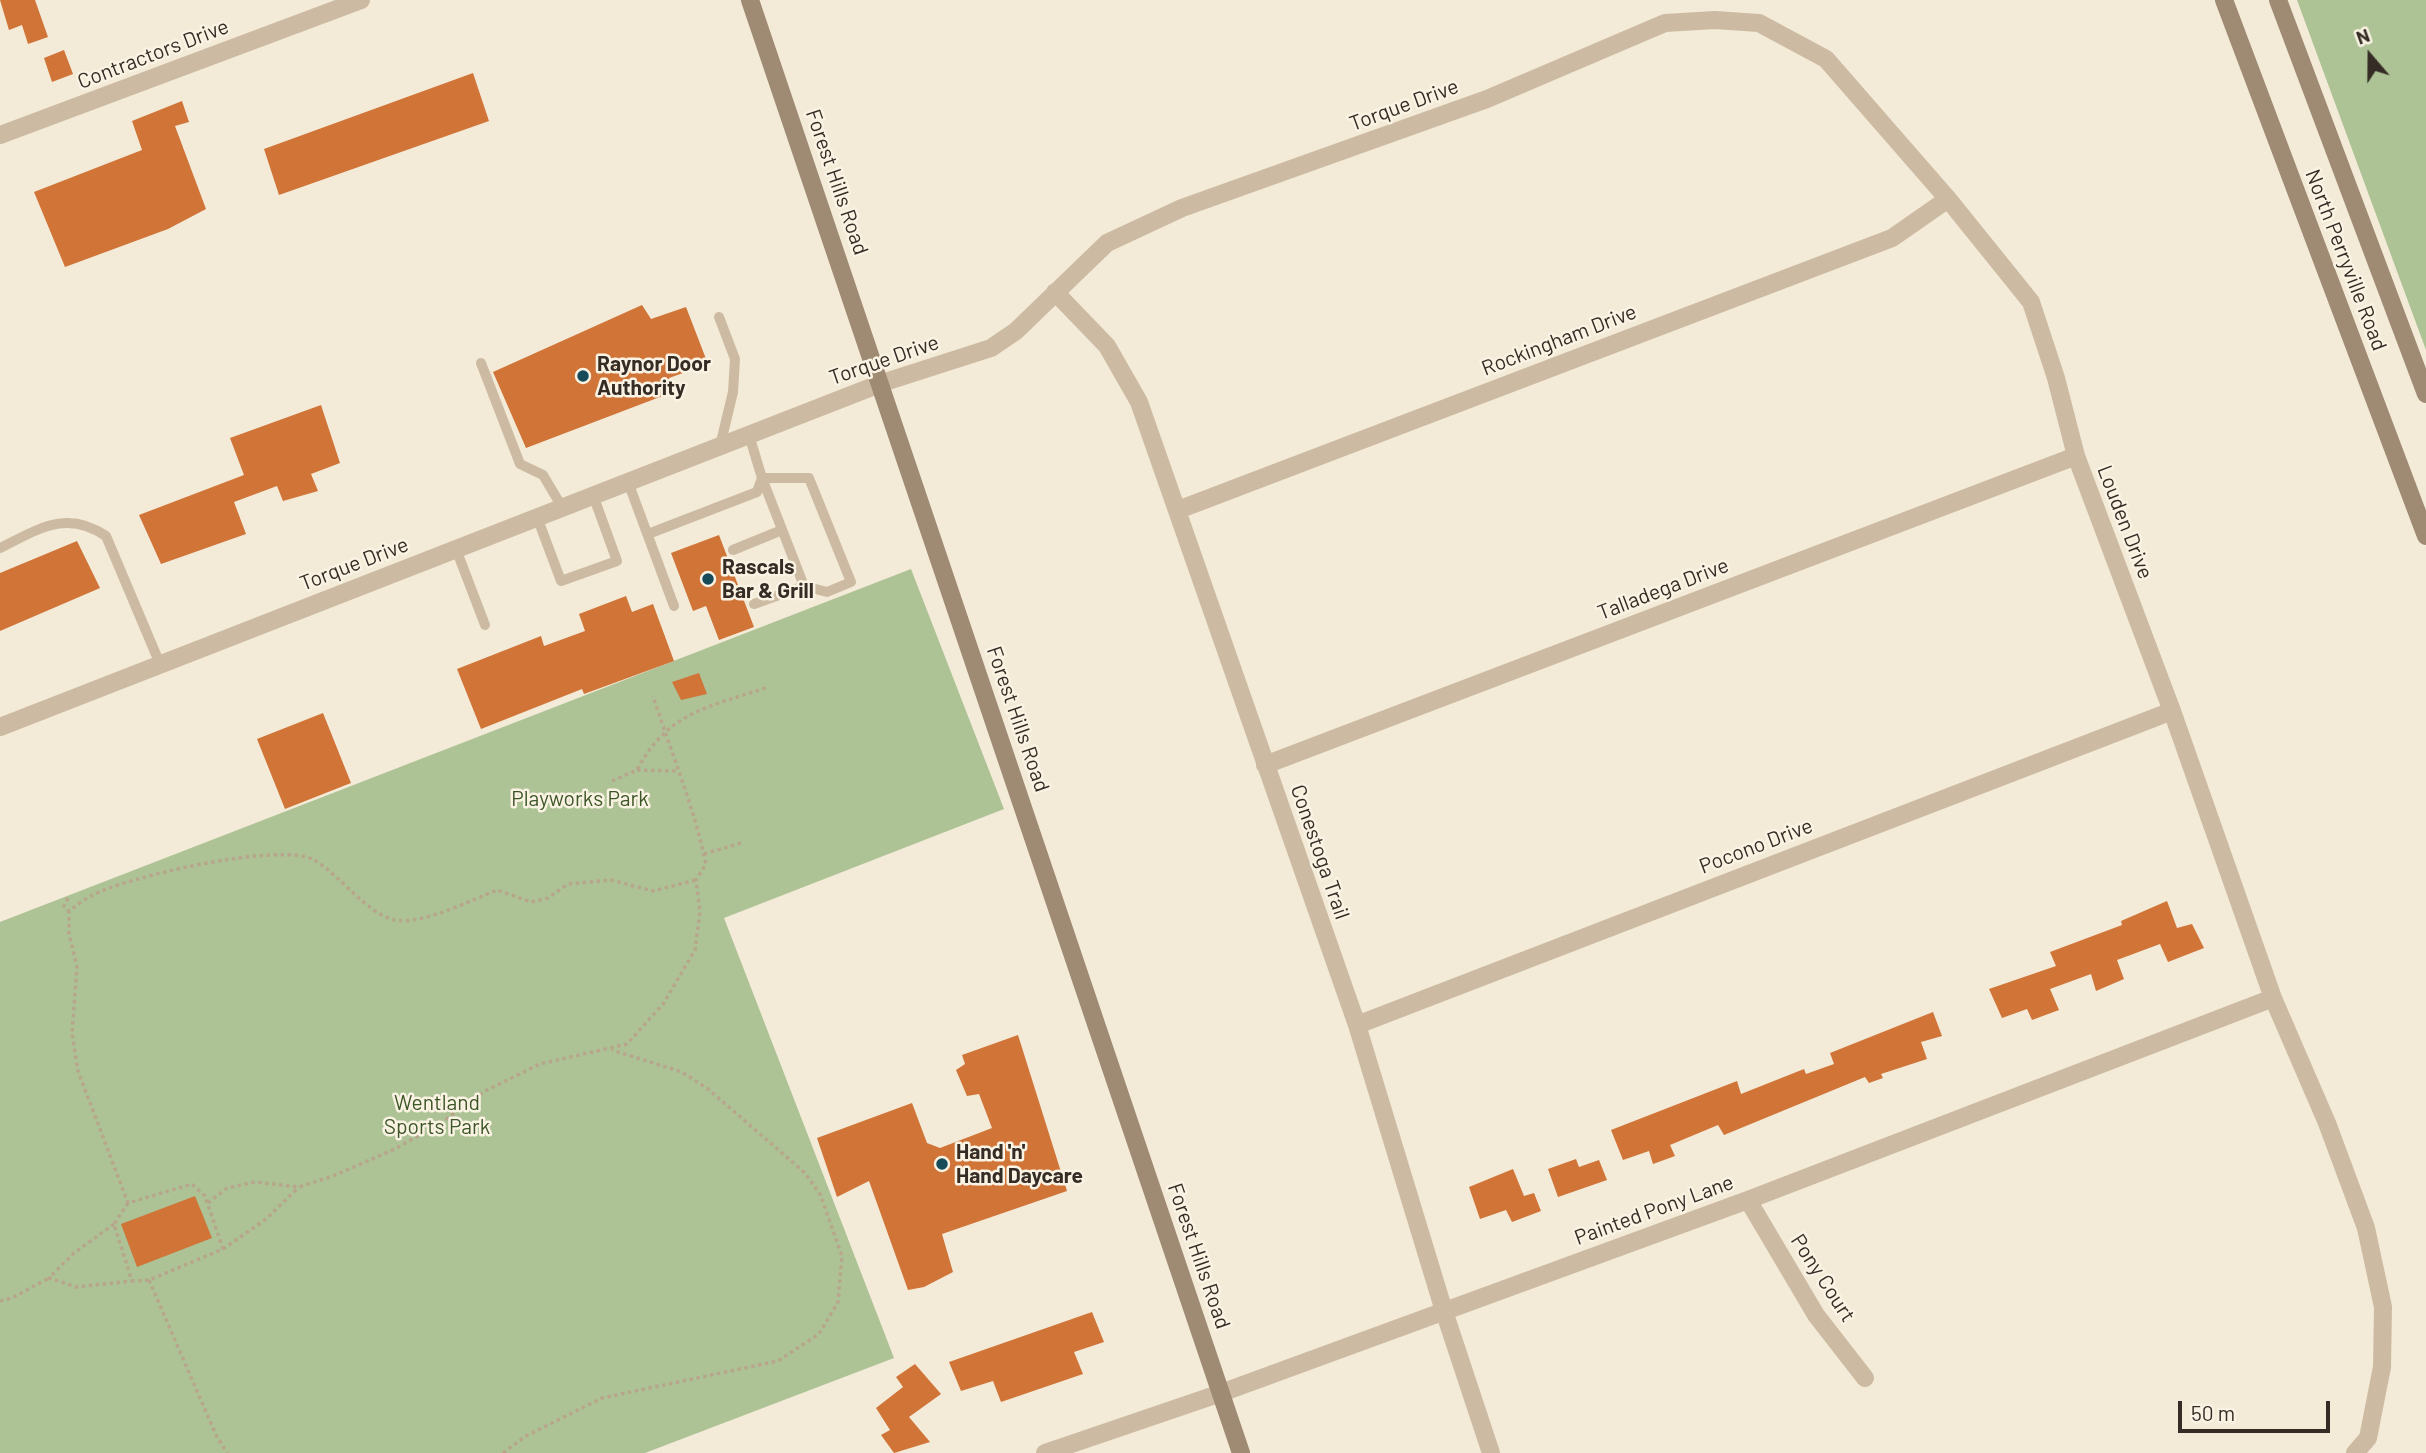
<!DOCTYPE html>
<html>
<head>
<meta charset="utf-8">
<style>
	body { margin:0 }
	#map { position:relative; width:2426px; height:1453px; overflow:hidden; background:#f3ead7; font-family:Barlow,sans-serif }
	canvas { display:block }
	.north { position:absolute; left:2335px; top:21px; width:70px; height:70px; -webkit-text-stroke:5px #faf3e3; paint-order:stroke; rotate:340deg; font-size:19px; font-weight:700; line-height:28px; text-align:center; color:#352d25 }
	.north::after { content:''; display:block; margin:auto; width:24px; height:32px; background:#352d25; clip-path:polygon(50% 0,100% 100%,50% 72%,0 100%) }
	.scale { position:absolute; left:2178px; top:1401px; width:152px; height:32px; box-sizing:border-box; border:4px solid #352d25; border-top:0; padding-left:9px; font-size:21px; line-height:24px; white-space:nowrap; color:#352d25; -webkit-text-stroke:5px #faf3e3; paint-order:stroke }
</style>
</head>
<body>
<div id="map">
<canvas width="2426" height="1453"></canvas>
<div class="north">N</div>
<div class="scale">50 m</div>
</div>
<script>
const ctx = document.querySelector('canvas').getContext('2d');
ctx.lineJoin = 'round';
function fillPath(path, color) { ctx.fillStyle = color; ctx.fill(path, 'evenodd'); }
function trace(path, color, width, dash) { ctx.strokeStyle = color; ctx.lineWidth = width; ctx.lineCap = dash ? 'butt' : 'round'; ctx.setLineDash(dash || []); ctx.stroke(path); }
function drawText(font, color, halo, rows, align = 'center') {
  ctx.font = font + ' Barlow,sans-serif'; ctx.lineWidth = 5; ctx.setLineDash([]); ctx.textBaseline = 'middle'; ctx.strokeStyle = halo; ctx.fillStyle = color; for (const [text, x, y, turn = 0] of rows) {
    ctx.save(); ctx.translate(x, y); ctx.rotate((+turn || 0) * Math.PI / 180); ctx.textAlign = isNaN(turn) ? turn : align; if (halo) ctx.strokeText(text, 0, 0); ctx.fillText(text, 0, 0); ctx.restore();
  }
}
fillPath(new Path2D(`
	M2297,0H2426V350Z
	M911,569L1004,809L724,918L894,1358L645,1453H0V922Z`), '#adc396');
fillPath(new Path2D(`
	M0,0H35L48,37L28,44L22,25L9,30Z
	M64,50L73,74L52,82L44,58Z
	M473,73L489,121L279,195L264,149Z
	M182,101L189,122L175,126L206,209L168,229L65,267L34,192L142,150L132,121Z
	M642,305L651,319L686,307L708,364L669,378L673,392L526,448L493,372Z
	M321,405L340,463L311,474L318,491L283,501L277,486L234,502L246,534L161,564L139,515L244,475L230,438Z
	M719,535L754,627L719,640L706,606L693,611L671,553Z
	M77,541L100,588L0,631V573Z
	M626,596L632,612L653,604L674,661L584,694L582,689L481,729L457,669L541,636L544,646L585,631L579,614Z
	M699,673L707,694L681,700L672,682Z
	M323,713L351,783L285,809L257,739Z
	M2167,901L2177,928L2192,924L2204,948L2168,962L2160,944L2117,960L2124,979L2096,991L2091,974L2050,989L2059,1010L2032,1020L2027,1009L2002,1018L1989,989L2056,966L2050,952L2122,925L2121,921Z
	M1933,1012L1942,1036L1921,1042L1927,1059L1881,1074L1883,1078L1869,1083L1865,1077L1724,1135L1718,1125L1670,1145L1675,1156L1653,1164L1649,1151L1623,1160L1611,1130L1737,1081L1741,1094L1804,1069L1806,1074L1834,1064L1830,1053Z
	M1018,1035L1067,1191L942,1234L953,1272L924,1287L908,1290L869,1181L837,1197L817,1138L912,1103L927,1143L940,1148L992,1128L979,1094L967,1096L956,1070L965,1064L962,1055Z
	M1576,1159L1579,1167L1599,1160L1607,1180L1558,1197L1548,1169Z
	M1513,1169L1524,1196L1534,1193L1541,1211L1512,1222L1506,1210L1480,1219L1469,1187Z
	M195,1196L212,1238L137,1267L121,1224Z
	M1092,1312L1104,1342L1074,1352L1083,1374L1001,1402L993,1381L961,1391L949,1362Z
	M915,1364L941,1394L909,1417L930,1442L894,1453L881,1435L890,1430L876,1408L903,1387L896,1377Z`), '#d07438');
trace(new Path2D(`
	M637,770L677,771
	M612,781L637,770C668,711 710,707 768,687
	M704,854L744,842
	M68,898L64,906L69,911
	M128,1203L114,1224L132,1281L149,1280L223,1249L205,1196L192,1184L128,1203L78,1071L72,1034L77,967L69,933V911C76,906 83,900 91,896C125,877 282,841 314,860C339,874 368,915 395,920C423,925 471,900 497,890L531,902L548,898L568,884L611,880L653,891L696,880
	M208,1203L227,1188L255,1182L299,1187L333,1176L395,1149L445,1120L485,1091L540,1064L627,1044L663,1004L695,950L700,912L696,880L706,864C694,807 671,752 653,696
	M114,1224L74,1253L49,1278L76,1287L132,1281
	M223,1249L266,1219L299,1187
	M149,1280L216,1435L227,1453
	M0,1301L12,1298L49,1278
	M503,1453L526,1436L602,1398L778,1361L819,1334L838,1302L842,1256L820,1194L805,1173L708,1089L682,1072L612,1050`), '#b7a68c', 3.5, [3.5, 3.5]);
trace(new Path2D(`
	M719,317L735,359L733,392L720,446
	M481,363L520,464L543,475L562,507
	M749,435L762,478L804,586L827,592L851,582L809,478H762
	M628,482L674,606
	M537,517L561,581L617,561L593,495
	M648,534L757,492L762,478
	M0,548C39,529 66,509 106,536L160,664
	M456,549L485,625
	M733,550L782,530
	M754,604L804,586`), '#ccbba2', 10);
trace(new Path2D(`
	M0,135L361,0
	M1055,292L1107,346L1139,402L1357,1025L1444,1311L1491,1453
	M1178,510L1892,238L1948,199
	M0,727L882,383L991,348L1016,331L1107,243L1182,208L1487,99L1665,23L1715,20L1759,23L1826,59L1948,199L2031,302L2056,378L2076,456L2172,711L2273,998L2327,1123L2366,1228L2383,1307L2382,1367L2368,1438L2355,1453
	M1265,765L2076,456
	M1357,1025L2172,711
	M1748,1200L1816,1315L1865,1378
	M1045,1453L1221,1393L1748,1200L2273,998`), '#ccbba2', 18);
trace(new Path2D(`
	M750,0L1241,1453
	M2224,0L2426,536
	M2278,0L2426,394`), '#9f8a73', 18);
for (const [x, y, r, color] of [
	[583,376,7,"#184b5a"],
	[708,579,7,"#184b5a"],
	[942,1164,7,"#184b5a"]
]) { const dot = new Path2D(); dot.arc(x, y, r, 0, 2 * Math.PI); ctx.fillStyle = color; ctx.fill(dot); trace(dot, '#faf3e3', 2.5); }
drawText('21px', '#352d25', '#faf3e3', [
	["Contractors Drive",153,54,-21],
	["Torque Drive",1404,105,-20],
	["Forest Hills Road",837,182,71],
	["North Perryville Road",2346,260,69],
	["Rockingham Drive",1559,340,-21],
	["Torque Drive",884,360,-19],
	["Louden Drive",2125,522,69],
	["Torque Drive",354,564,-21],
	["Talladega Drive",1663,589,-21],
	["Forest Hills Road",1018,719,71],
	["Pocono Drive",1756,846,-21],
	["Conestoga Trail",1320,852,71],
	["Painted Pony Lane",1654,1210,-20],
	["Forest Hills Road",1199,1256,71],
	["Pony Court",1823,1278,57]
]);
drawText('bold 21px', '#352d25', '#faf3e3', [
	["Raynor Door",597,364],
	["Authority",597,388],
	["Rascals",722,567],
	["Bar & Grill",722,591],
	["Hand 'n'",956,1152],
	["Hand Daycare",956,1176]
], 'left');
drawText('21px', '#3d5627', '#faf3e3', [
	["Playworks Park",580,799],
	["Wentland",437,1103],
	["Sports Park",437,1127]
]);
</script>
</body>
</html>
